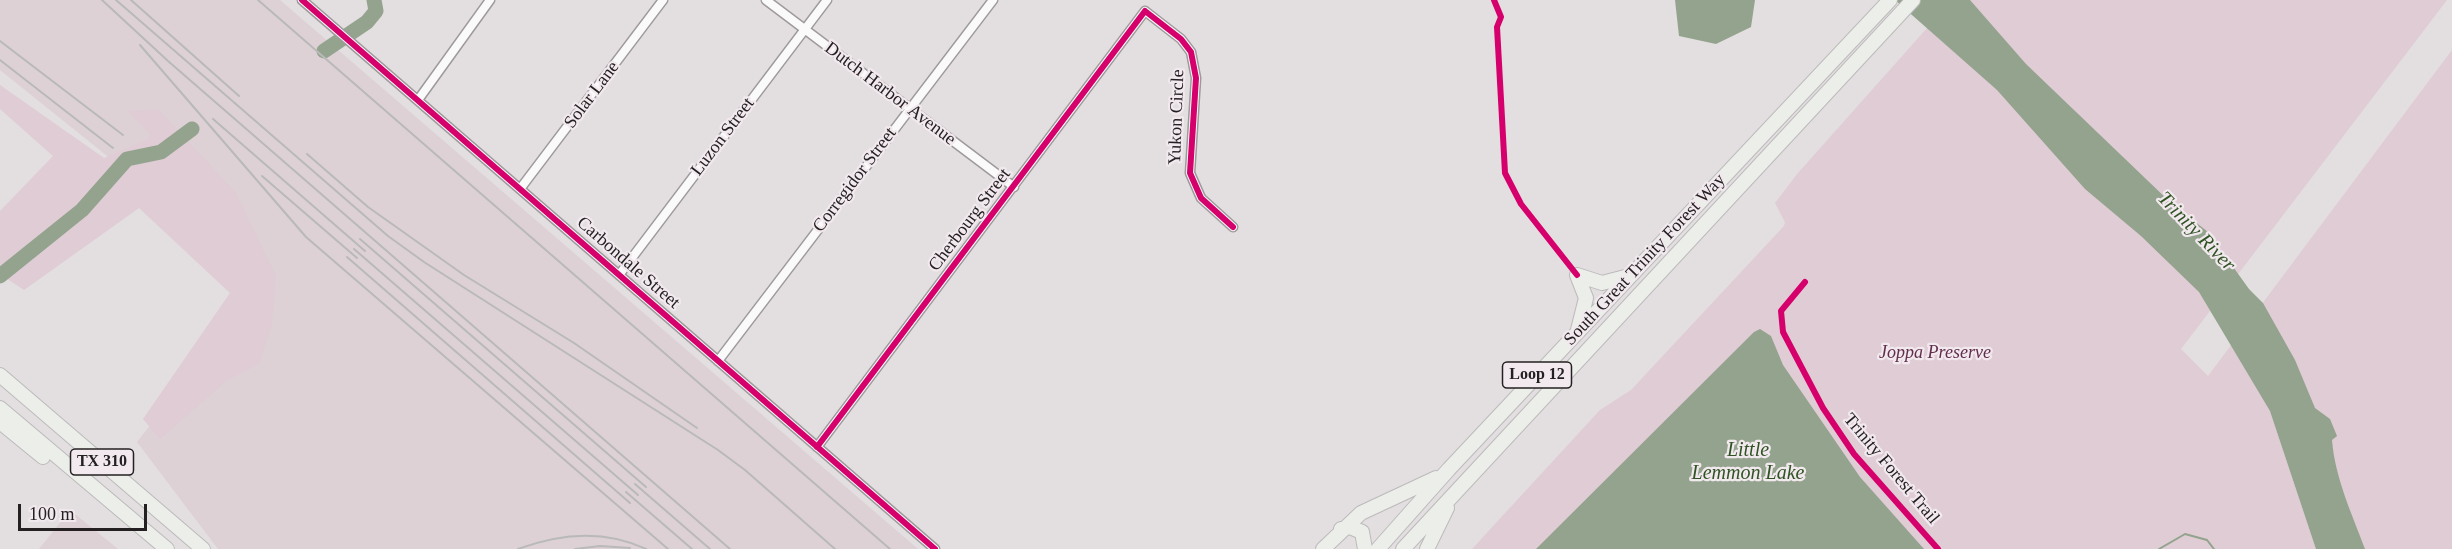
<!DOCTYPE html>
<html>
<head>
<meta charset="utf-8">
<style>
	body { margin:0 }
	#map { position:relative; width:2452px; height:549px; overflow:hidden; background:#e3dee0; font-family:"Times New Roman",serif }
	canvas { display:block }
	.scale { position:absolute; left:18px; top:504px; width:129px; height:27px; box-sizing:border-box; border:3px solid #242022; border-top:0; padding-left:8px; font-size:18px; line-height:21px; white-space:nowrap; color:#242022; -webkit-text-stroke:4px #f2e9ee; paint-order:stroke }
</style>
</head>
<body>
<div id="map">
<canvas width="2452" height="549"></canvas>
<div class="scale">100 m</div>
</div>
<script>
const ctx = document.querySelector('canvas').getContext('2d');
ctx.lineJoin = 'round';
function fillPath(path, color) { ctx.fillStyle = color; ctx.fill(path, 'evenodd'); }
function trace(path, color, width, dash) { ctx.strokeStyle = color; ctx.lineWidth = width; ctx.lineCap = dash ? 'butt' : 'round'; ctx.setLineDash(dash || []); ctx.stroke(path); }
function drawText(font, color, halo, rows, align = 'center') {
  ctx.font = font + ' "Times New Roman",serif'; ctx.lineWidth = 4.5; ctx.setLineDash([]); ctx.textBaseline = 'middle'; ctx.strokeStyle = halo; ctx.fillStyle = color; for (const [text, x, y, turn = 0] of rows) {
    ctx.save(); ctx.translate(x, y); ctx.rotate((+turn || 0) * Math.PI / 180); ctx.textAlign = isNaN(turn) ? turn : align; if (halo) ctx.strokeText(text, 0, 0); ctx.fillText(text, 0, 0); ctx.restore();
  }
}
fillPath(new Path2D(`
	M0,0H280L918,549H218L137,442L263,281L0,70Z
	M70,510L118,549H39Z`), '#ddd1d6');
fillPath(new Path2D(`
	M1952,0H2447L2181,349L2208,376L2452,50V549H1472L1600,410L1631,390L1784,226L1785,222L1775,203L1798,173Z
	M0,85L104,158L148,139L149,133L128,111L158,109L236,193L276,276L272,325L259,364L225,382L160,439L143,419L230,293L139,208L24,290L0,274V211L53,156L0,109Z`), '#dfccd5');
fillPath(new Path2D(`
	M1675,0H1755L1751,27L1716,44L1679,36Z
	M1895,0H1970L2026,64L2170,202L2208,232L2249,289L2263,303L2295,360L2315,408L2330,419L2337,436L2332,440C2335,478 2352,514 2365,549H2316L2270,411L2199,292L2141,236L2085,189L1997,90Z
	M1760,329L1771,336L1783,365L1860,477L1924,549H1536L1754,332Z`), '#93a38d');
trace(new Path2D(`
	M2159,549L2185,534L2207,540L2214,549`), '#93a38d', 2);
trace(new Path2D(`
	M324,51L367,22L376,11L374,0
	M0,276L82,210L127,159L161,152L192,129`), '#93a38d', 15);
const minor = new Path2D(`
	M302,0L935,549
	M766,0L1014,187
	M418,100L490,0
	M520,189L663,0
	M619,275L827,0
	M718,361L993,0
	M817,447L1145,11L1181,39L1191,52L1196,78L1190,173L1201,198L1233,227`);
const primary = new Path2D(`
	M1577,275L1586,298L1578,330
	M1577,275L1602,283L1629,276
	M0,375L203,549
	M0,408L167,549
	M0,422L43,457
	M1341,529L1350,527L1362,532L1365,549
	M1323,549L1361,513L1436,478
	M1378,549L1449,469L1890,0
	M1403,549L1913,0
	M1427,549L1447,508`);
trace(minor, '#9e9a9c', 11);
trace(primary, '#bcbabb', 16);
trace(minor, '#fbfafa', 8);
trace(primary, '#eceeea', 14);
trace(new Path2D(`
	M102,0L168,61L730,549
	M116,0L388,236L424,262L718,450L745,470L835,549
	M131,0L239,96
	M258,0L890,549
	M0,41L123,135
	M140,45L306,237L668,549
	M0,60L113,148
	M213,119L365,251
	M307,154L368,207L464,275L574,343L697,428
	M262,176L357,258
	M360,239L646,487
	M354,249L638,495
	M347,257L630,503
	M635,484L710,549
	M626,492L692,549
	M518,549C561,533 604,529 646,549
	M575,549L600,546L630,548`), '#b9b9b9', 2);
trace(new Path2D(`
	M302,0L935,549
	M1494,0L1501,17L1497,27L1505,173L1521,204L1577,275
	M1805,282L1781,311L1783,332L1823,408L1854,454L1938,549
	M817,447L1145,11L1181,39L1191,52L1196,78L1190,173L1201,198L1233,227`), '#d6006c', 6);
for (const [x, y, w] of [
	[1537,375,69],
	[102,462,63]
]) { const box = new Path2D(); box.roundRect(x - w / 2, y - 13, w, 26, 4.5); ctx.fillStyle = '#f2e9ee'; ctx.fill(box); trace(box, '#242022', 1.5); }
drawText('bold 16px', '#242022', null, [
	["Loop 12",1537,375],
	["TX 310",102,462]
]);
drawText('18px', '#242022', '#f2e9ee', [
	["Dutch Harbor Avenue",890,94,37],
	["Solar Lane",592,95,-53],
	["Yukon Circle",1177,117,-88],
	["Luzon Street",723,137,-53],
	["Corregidor Street",855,180,-53],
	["Cherbourg Street",970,220,-53],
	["South Great Trinity Forest Way",1645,260,-47],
	["Carbondale Street",628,263,41],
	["Trinity Forest Trail",1891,469,50]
]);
drawText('italic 18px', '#622e4d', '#f2e9ee', [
	["Joppa Preserve",1935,353]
]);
drawText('italic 20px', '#2f5323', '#f2e9ee', [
	["Trinity River",2196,232,46],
	["Little",1748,451],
	["Lemmon Lake",1748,474]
]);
</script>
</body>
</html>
